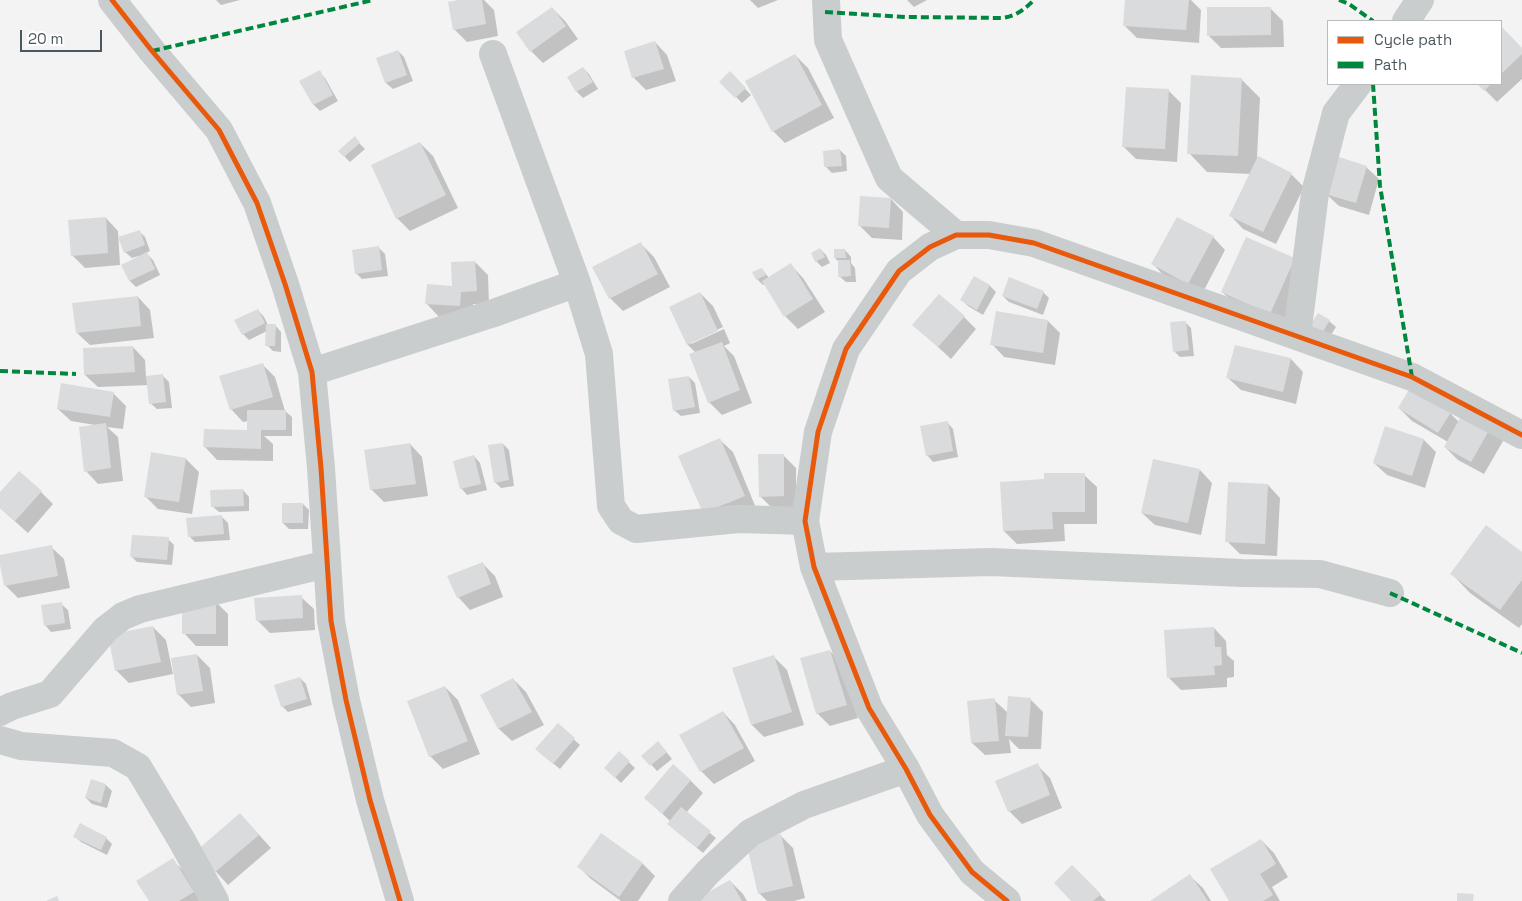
<!DOCTYPE html>
<html>
<head>
<meta charset="utf-8">
<style>
	body { margin:0 }
	#map { position:relative; width:1522px; height:901px; overflow:hidden; background:#f3f3f3; font-family:"Space Grotesk",sans-serif }
	canvas { display:block }
	.legend { position:absolute; left:1327px; top:20px; width:175px; height:65px; box-sizing:border-box; background:#fff; border:1px solid #b7bcbf; margin:0; padding:6px 9px; list-style:none; font-size:15px; color:#4a575e }
	.legend li { display:flex; align-items:center; gap:10px; height:25px }
	.legend b { width:25px; border:1px solid #b7bcbf }
	.scale { position:absolute; left:20px; top:30px; width:82px; height:22px; box-sizing:border-box; border:2px solid #4a575e; border-top:0; padding-left:6px; font-size:15px; line-height:18px; white-space:nowrap; color:#4a575e; -webkit-text-stroke:4px #fff; paint-order:stroke }
</style>
</head>
<body>
<div id="map">
<canvas width="1522" height="901"></canvas>
<ul class="legend">
<li><b style="height:6px;background:#e8590c"></b>Cycle path</li>
<li><b style="height:6px;background:#00873e"></b>Path</li>
</ul>
<div class="scale">20 m</div>
</div>
<script>
const ctx = document.querySelector('canvas').getContext('2d');
ctx.lineJoin = 'round';
function fillPath(path, color) { ctx.fillStyle = color; ctx.fill(path, 'evenodd'); }
function trace(path, color, width, dash) { ctx.strokeStyle = color; ctx.lineWidth = width; ctx.lineCap = dash ? 'butt' : 'round'; ctx.setLineDash(dash || []); ctx.stroke(path); }
fillPath(new Path2D(`
	M216,0H240L221,5Z
	M465,0H484L494,10L498,36L467,42L454,29Z
	M750,0H778L758,8Z
	M907,0H927L914,7Z
	M1126,0H1191L1201,10L1199,43L1137,38L1124,25Z
	M552,8L565,21L578,39L543,63L531,51Z
	M1270,8L1283,21L1284,47L1221,48L1208,35Z
	M1501,28L1522,49V79L1497,102L1479,84H1501Z
	M655,42L667,55L676,81L646,90L634,78Z
	M398,51L404,57L413,81L393,89L386,83L377,59Z
	M795,55L808,68L834,118L785,143L773,131Z
	M583,68L589,74L598,89L583,98L577,92L568,77Z
	M319,72L325,78L338,101L320,111L314,105L301,81Z
	M730,73L751,95L742,103L721,82Z
	M1241,79L1260,98L1257,157L1291,174L1304,187L1276,244L1243,229L1231,216L1251,174L1207,172L1189,153Z
	M1168,90L1181,103L1177,162L1136,159L1123,146Z
	M354,138L365,149L350,162L344,156Z
	M420,143L433,156L458,208L410,231L397,218Z
	M840,150L846,156L847,171L832,173L826,167Z
	M1366,167L1379,179L1369,215L1339,206L1326,194Z
	M891,199L903,212L902,240L872,238L860,226Z
	M106,218L118,231L120,265L85,268L72,255Z
	M139,231L145,237L150,251L146,253L153,260L160,275L136,287L130,281L123,265L138,258V256L132,258L125,252Z
	M1213,237L1225,250L1201,296L1165,277L1153,264Z
	M1246,238L1307,272L1283,325L1235,304L1222,292Z
	M641,244L654,257L670,287L623,311L610,298Z
	M379,248L385,254L388,276L362,279L356,273Z
	M820,249L826,255L830,263L822,267L816,261Z
	M845,250L851,257V263L855,268L856,282H846L839,276V262L835,258Z
	M475,262L488,275L489,304H473L472,318L439,317L427,304L453,287Z
	M791,265L803,278L825,312L798,329L785,316L765,284L763,285L757,279L762,269L769,278Z
	M975,278L990,286L996,292L983,315L968,306L962,300Z
	M1043,292L1049,298L1043,315L1009,302L1003,296Z
	M700,293L713,306L723,327L691,342V344L724,329L730,343L724,346L734,356L752,403L722,415L709,402L696,353L688,345Z
	M138,297L150,310L154,338L90,345L77,333Z
	M258,310L264,317L268,325H275L281,332V352L273,351L267,345V331L249,340L243,334Z
	M1318,315L1329,321L1336,327L1329,338L1318,332Z
	M964,317L976,329L951,359L914,325Z
	M1048,321L1060,333L1055,365L1004,357L992,344Z
	M1185,322L1191,328L1194,356L1180,357L1174,351Z
	M133,347L145,360L146,377L163,376L169,382L172,408L157,409L150,403L149,385L98,387L85,375Z
	M1291,359L1303,372L1296,404L1241,390L1228,378Z
	M262,364L275,377L285,411L292,417V436H264L273,444V461L217,460L205,447L248,431V421L243,422L231,409Z
	M689,377L695,383L700,413L681,416L674,410Z
	M113,393L126,406L123,429L107,427L118,437L123,481L98,484L86,471L95,425L71,421L58,409Z
	M1399,408L1450,413L1459,422L1506,436L1484,474L1458,460L1445,447L1448,442L1412,421Z
	M947,422L953,429L958,457L933,462L927,455Z
	M720,440L733,452L756,508L704,512Z
	M1424,440L1436,452L1425,488L1387,475L1374,463Z
	M410,444L422,457L428,496L384,502L371,489Z
	M503,444L509,450L514,486L501,488L495,482Z
	M783,455L796,468V509H773L760,496Z
	M474,456L480,463L487,490L467,495L461,488Z
	M186,459L199,472L192,514L158,509L145,496Z
	M1200,470L1212,483L1201,535L1155,525L1142,513Z
	M1084,475L1097,487V524H1064L1065,541L1017,544L1004,531L1046,481Z
	M1268,485L1280,498L1277,556L1240,554L1227,541Z
	M243,490L249,497V511L219,512L212,506Z
	M41,492L53,504L28,533L0,508V494Z
	M303,504L309,510L308,529H289L283,523Z
	M222,517L228,523L230,540L195,542L189,536Z
	M168,539L174,545L172,565L137,562L131,556Z
	M51,547L64,559L70,588L18,598L5,585L0,557Z
	M1522,553V624L1519,628L1470,593L1452,574Z
	M482,563L495,576L503,597L470,610L458,597Z
	M301,597L314,609L315,630L270,633L257,620Z
	M216,602L228,614V646H196L184,633Z
	M61,604L68,610L71,629L51,632L45,625Z
	M153,627L166,640L173,674L129,683L116,670Z
	M1214,628L1226,641L1227,655L1234,661V677L1227,678V687L1181,690L1168,677Z
	M830,651L843,664L858,718L830,726L817,713Z
	M197,655L210,668L215,703L191,707L178,694Z
	M774,657L787,670L804,725L764,737L752,725Z
	M300,678L306,684L312,705L288,712L282,706Z
	M513,679L526,692L544,725L512,741L499,729L482,696Z
	M445,687L458,700L480,754L443,769L430,756Z
	M1030,699L1043,712L1041,749H1019L1009,739L1011,753L985,755L972,743L994,700L1008,713Z
	M723,712L735,725L755,761L714,784L701,771Z
	M558,725L580,745L560,769L543,755Z
	M664,749L672,759L657,771L643,756Z
	M619,753L635,768L621,783L606,768Z
	M1037,765L1050,778L1062,808L1022,824L1009,811Z
	M690,780L703,793L686,813L716,838L703,853L675,830L671,822L646,798Z
	M92,781L106,785L112,791L107,808L92,804L86,798Z
	M240,814L271,848L228,885L197,851Z
	M602,835L643,864L655,876L638,901H621L591,879L579,867Z
	M780,835L793,848L805,898L794,901H767L759,893Z
	M75,836L106,838L112,844L107,855L81,842Z
	M1261,840L1274,853L1288,877L1272,887L1280,901H1231Z
	M172,860L185,872L203,901H150Z
	M1072,867L1106,901H1073Z
	M1190,876L1203,888L1211,901H1152Z
	M730,881L743,894L747,901H694Z`), '#0003');
fillPath(new Path2D(`
	M458,0H482L486,24L453,30L448,2Z
	M1125,0H1189L1186,30L1123,26Z
	M552,7L566,26L530,52L516,32Z
	M1207,7H1271V35L1207,36Z
	M1501,26L1522,48V54L1501,74Z
	M655,41L664,69L632,78L624,51Z
	M398,50L407,75L385,83L376,58Z
	M795,54L822,105L772,132L745,81Z
	M583,67L593,82L576,92L567,77Z
	M320,70L333,95L313,105L299,81Z
	M730,71L746,88L735,98L719,82Z
	M1191,75L1242,78L1238,156L1187,154Z
	M1477,84H1491L1484,91Z
	M1126,87L1169,89L1165,149L1122,147Z
	M355,136L360,143L344,157L338,151Z
	M420,142L446,195L396,219L371,165Z
	M840,149L842,166L824,167L823,151Z
	M1258,156L1292,173L1263,232L1229,216Z
	M1336,156L1367,166L1356,203L1325,194Z
	M860,196L891,198L889,228L858,226Z
	M106,217L108,253L71,256L68,220Z
	M1177,217L1214,236L1188,284L1151,264Z
	M140,230L145,245L124,253L118,237Z
	M1246,237L1295,258L1270,314L1221,292Z
	M641,242L658,274L609,299L592,267Z
	M379,246L382,270L355,274L352,250Z
	M820,248L825,257L815,262L811,253Z
	M834,249H845L846,258H834Z
	M147,252L155,269L129,281L121,265Z
	M838,260H850L851,276L838,277Z
	M475,261L477,291L461,292L460,306L425,304L427,284L452,286L451,262Z
	M791,263L813,299L784,317L762,281Z
	M762,268L766,275L756,280L752,272Z
	M974,276L990,285L977,310L960,300Z
	M1009,277L1044,291L1037,309L1002,296Z
	M700,292L718,331L687,345L669,307Z
	M939,294L965,316L938,347L912,325Z
	M138,296L141,326L76,333L72,303Z
	M258,309L265,323L242,335L234,320Z
	M996,311L1048,320L1043,353L990,345Z
	M1318,313L1330,320L1322,333L1310,326Z
	M1186,321L1189,350L1173,352L1170,322Z
	M266,324H276L275,346H265Z
	M722,342L740,390L708,403L689,354Z
	M1235,345L1291,358L1283,392L1226,378Z
	M133,346L135,372L84,375L83,348Z
	M263,363L273,397L230,410L219,376Z
	M163,374L166,402L149,404L146,376Z
	M689,376L695,407L673,411L668,379Z
	M61,383L114,392L110,417L57,409Z
	M1410,388L1451,412L1438,433L1398,408Z
	M1466,407L1494,422L1471,462L1444,447Z
	M247,410H286V430H261V449L203,447L204,429L247,430Z
	M948,421L953,451L926,456L920,426Z
	M106,423L111,468L84,472L79,427Z
	M1385,426L1424,439L1412,476L1373,463Z
	M720,438L745,496L703,513L678,456Z
	M410,443L416,484L370,490L364,450Z
	M503,443L509,480L494,483L488,445Z
	M151,452L186,458L179,502L144,497Z
	M758,454H784V496L759,497Z
	M474,455L481,484L460,489L453,461Z
	M1153,459L1200,469L1188,523L1141,513Z
	M19,471L42,491L15,521L0,508V492Z
	M1044,473H1085V512H1052L1053,529L1003,531L1000,482L1044,479Z
	M1228,482L1268,484L1265,544L1225,542Z
	M243,489L244,506L211,507L210,490Z
	M282,503H303V523H282Z
	M222,515L224,534L188,537L186,518Z
	M1486,525L1522,552V580L1500,610L1450,574Z
	M132,535L169,537L167,560L130,557Z
	M52,545L58,576L4,586L0,565V555Z
	M483,562L491,584L457,598L447,576Z
	M302,595L303,618L256,621L254,598Z
	M182,600H216V634H182Z
	M62,602L65,623L44,626L41,605Z
	M153,626L161,662L115,671L108,635Z
	M1214,627L1215,647H1221L1222,665L1214,666L1215,675L1167,678L1164,630Z
	M830,650L847,705L816,714L800,658Z
	M197,654L203,691L177,695L171,658Z
	M774,655L792,712L751,725L732,668Z
	M300,677L307,699L281,707L274,685Z
	M513,678L532,712L498,729L480,695Z
	M445,686L468,741L429,757L407,701Z
	M1008,696L1031,698L1028,737L1005,736Z
	M995,698L999,741L971,743L967,701Z
	M723,711L744,748L700,772L679,735Z
	M558,723L575,738L553,764L535,749Z
	M658,741L667,752L650,766L641,756Z
	M619,751L630,761L615,778L604,768Z
	M1038,763L1050,795L1008,812L995,781Z
	M673,764L691,780L662,814L644,798Z
	M91,779L106,784L101,803L85,798Z
	M681,807L711,831L697,848L667,824Z
	M240,813L259,835L214,873L196,851Z
	M80,823L107,837L101,850L73,837Z
	M601,833L643,863L619,897L577,867Z
	M781,834L793,886L758,894L746,842Z
	M1261,839L1276,864L1260,874L1273,895L1263,901H1229L1210,869Z
	M173,858L194,892L179,901H149L136,881Z
	M1072,865L1101,894L1093,901H1071L1054,883Z
	M1190,874L1208,901H1150Z
	M730,880L742,901H692Z
	M1457,893L1474,894L1473,901H1457Z
	M57,896L59,901H46Z`), '#dadbdc');
trace(new Path2D(`
	M112,0L152,51L219,130L257,203L285,284L312,372L321,468L331,621L346,700L370,800L400,901
	M826,0L828,40L889,178L956,235
	M1406,21L1420,0
	M493,54L577,283L599,354L611,506L621,521L636,529L739,519L805,521
	M1297,336L1315,193L1336,113L1358,84
	M312,372L491,314L577,283
	M814,567L991,562L1242,573L1320,574L1390,593
	M0,712L12,706L50,694L106,629L123,616L140,609L327,564
	M0,740L21,746L113,753L138,767L181,839L215,901
	M682,901L708,872L750,833L804,805L906,769
	M1007,901L972,872L930,815L906,769L869,708L814,567L805,521L818,432L846,349L899,271L930,247L956,235H989L1034,243L1412,377L1522,435`), '#cacdce', 28);
trace(new Path2D(`
	M1339,0L1349,4L1373,21
	M825,12L906,17L1002,18C1016,16 1024,10 1034,0
	M152,51L373,0
	M1373,84L1380,186L1412,377
	M0,371L76,374
	M1390,593L1522,653`), '#00873e', 4, [8, 4]);
trace(new Path2D(`
	M112,0L152,51L219,130L257,203L285,284L312,372L321,468L331,621L346,700L370,800L400,901
	M1007,901L972,872L930,815L906,769L869,708L814,567L805,521L818,432L846,349L899,271L930,247L956,235H989L1034,243L1412,377L1522,435`), '#e8590c', 5);
</script>
</body>
</html>
